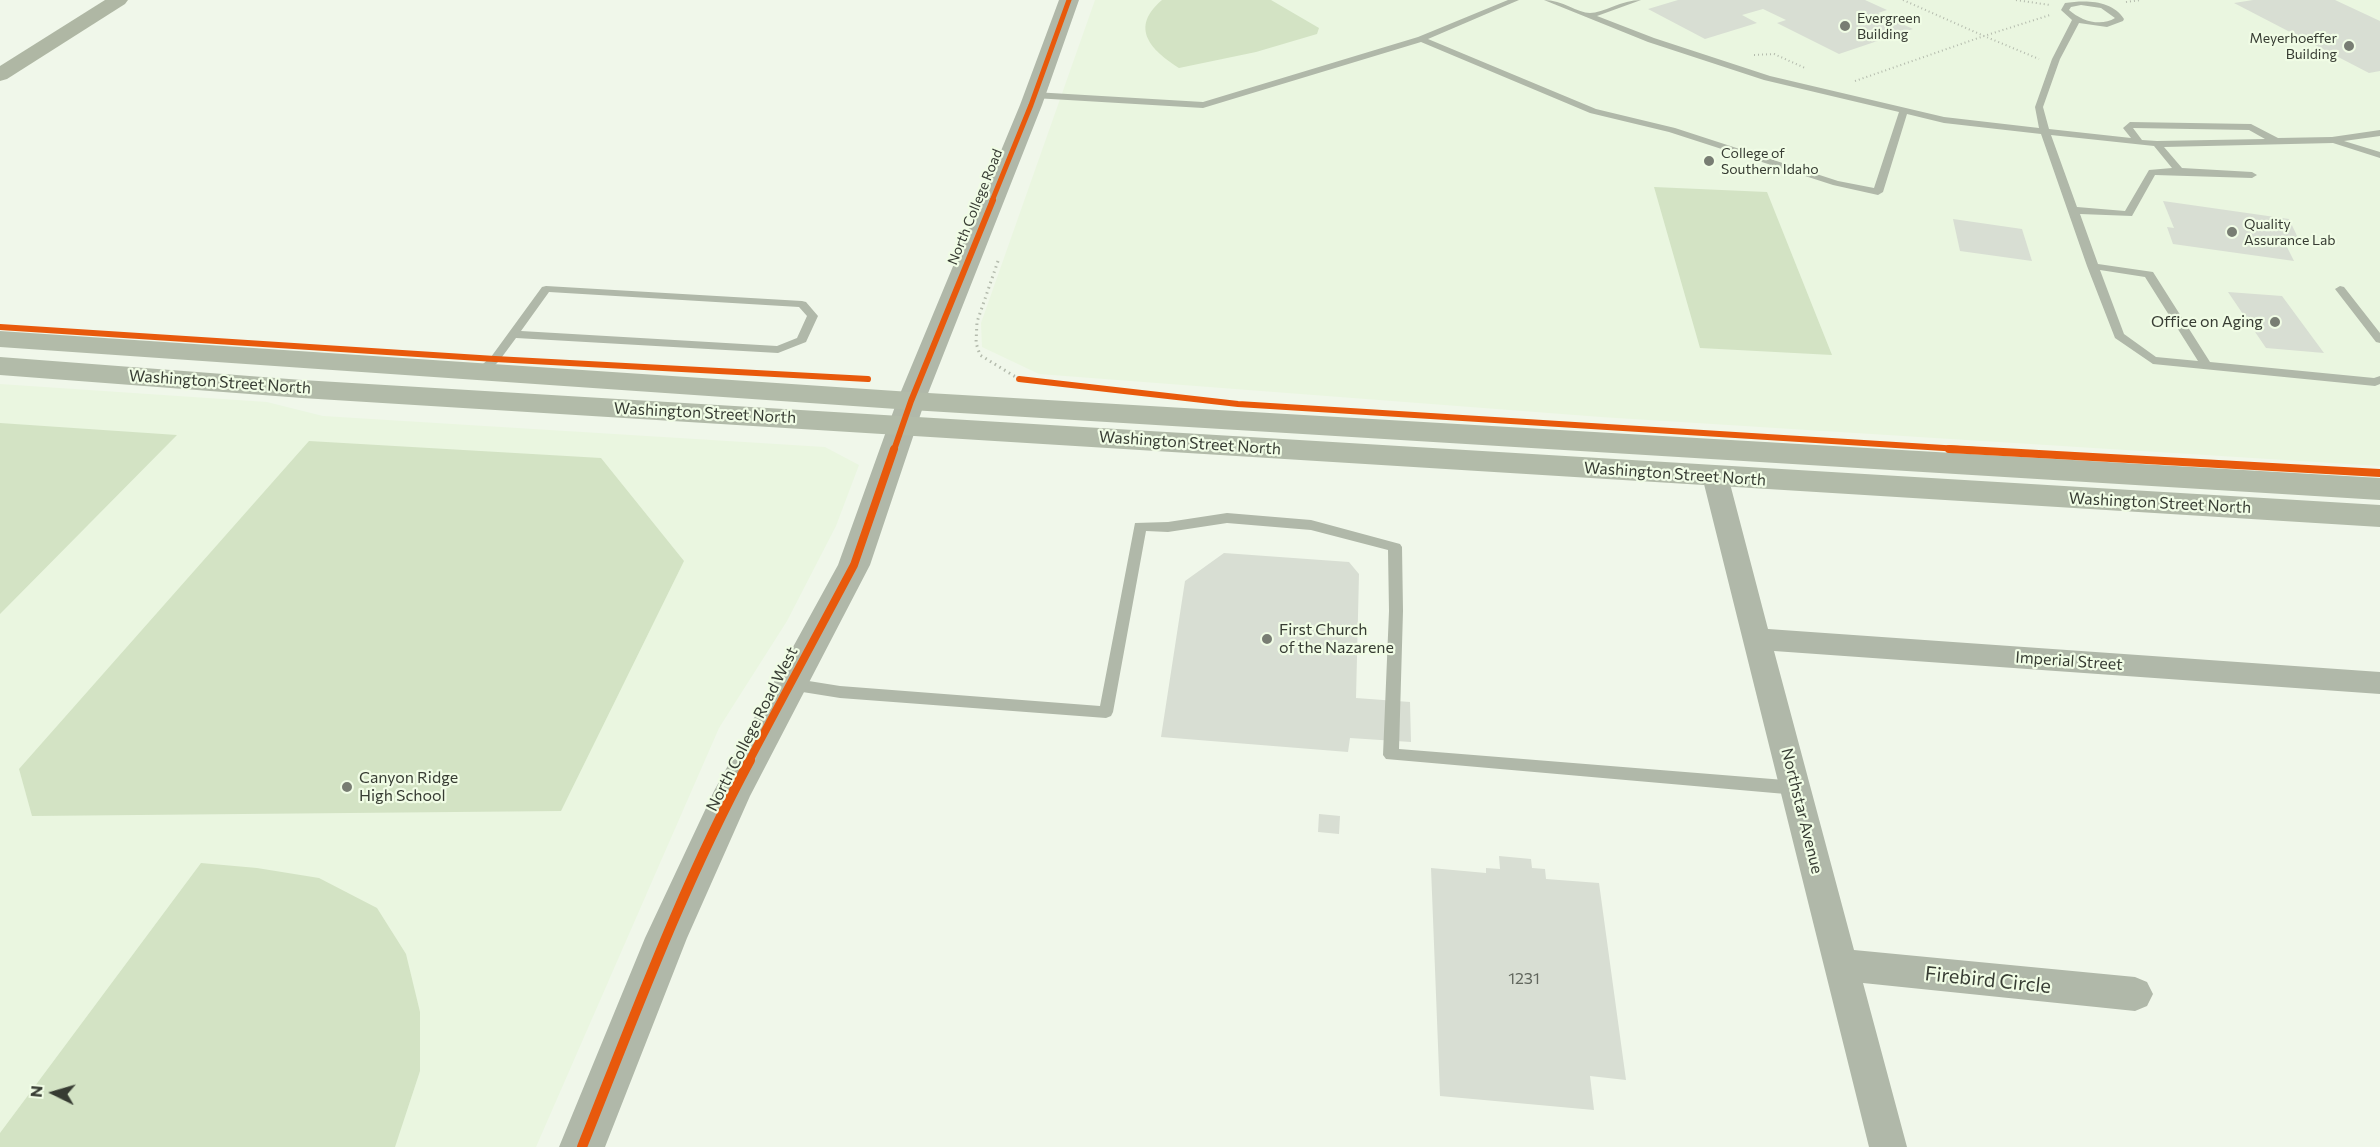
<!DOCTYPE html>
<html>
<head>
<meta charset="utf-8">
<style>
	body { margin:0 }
	#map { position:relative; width:2380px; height:1147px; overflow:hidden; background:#f0f7ea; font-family:Commissioner,sans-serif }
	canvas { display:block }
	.north { position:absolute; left:24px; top:1063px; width:60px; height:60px; -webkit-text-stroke:4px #f0fce5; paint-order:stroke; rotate:275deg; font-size:16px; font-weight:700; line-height:24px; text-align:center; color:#373c33 }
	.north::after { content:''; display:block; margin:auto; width:21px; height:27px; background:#373c33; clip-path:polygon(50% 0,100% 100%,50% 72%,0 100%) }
</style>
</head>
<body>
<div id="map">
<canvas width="2380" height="1147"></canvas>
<div class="north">N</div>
</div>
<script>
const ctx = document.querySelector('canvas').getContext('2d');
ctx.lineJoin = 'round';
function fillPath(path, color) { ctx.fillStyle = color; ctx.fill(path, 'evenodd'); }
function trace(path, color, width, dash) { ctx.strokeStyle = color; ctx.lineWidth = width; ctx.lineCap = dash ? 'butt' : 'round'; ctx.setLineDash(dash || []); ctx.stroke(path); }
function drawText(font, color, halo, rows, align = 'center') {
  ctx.font = font + ' Commissioner,sans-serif'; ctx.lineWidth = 4.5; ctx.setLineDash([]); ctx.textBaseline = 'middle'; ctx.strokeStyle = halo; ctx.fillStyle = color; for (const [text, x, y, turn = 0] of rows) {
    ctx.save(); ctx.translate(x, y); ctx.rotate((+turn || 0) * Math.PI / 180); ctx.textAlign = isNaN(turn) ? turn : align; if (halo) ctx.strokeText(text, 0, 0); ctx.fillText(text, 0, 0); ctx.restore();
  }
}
fillPath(new Path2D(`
	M1095,0H2380V466L1601,417L1039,374L982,347L981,323Z
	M0,384L267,402L323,416L825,447L859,465L836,526L787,621L719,728L536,1147H0Z`), '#eaf6e0');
fillPath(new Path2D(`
	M1162,0H1271L1319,28L1317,34L1256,52L1179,68C1151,50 1129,28 1162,0Z
	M1654,187L1767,192L1832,355L1700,348Z
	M0,423L177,435L0,614Z
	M309,441L601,458L684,561L561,811L32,816L19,769Z
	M201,863L257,868L319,878L377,908L406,954L420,1012V1071L395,1147H0V1133Z`), '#d3e3c4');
fillPath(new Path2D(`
	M1678,0H1865L1887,10L1878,13L1913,29L1839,54L1777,23L1786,20L1763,9L1742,15L1757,23L1705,39L1648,9Z
	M2253,0H2335L2380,21V71L2369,73L2234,3Z
	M2163,201L2289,219L2298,238L2281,235L2294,261L2173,244L2167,227L2174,228Z
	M1953,219L2022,229L2032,261L1960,251Z
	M2228,292L2282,296L2324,353L2266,348Z
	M1224,553L1349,562L1359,574L1356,698L1410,702L1411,742L1350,738L1348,752L1161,737L1185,581Z
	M1319,814L1340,816L1339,834L1318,832Z
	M1499,856L1531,859L1532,868L1545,869L1546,879L1599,883L1626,1080L1590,1076L1594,1110L1440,1096L1431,868L1486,873V868L1500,869Z`), '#d8ded3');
trace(new Path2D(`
	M1903,0L1984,36L2050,15
	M2016,0L2050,5
	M2126,2L2141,0
	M1754,55L1774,54L1805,68
	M1855,81L1984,36L2039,59`), '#b4bbad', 2, [1, 3]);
trace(new Path2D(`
	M998,261L977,322L976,343L980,355L1019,379L1098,387`), '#b4bbad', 3, [1.5, 4]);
fillPath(new Path2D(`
	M1508,0H1519L1428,39L1596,109L1675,128L1838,181L1874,188L1899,112L1764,80L1648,42L1544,0C1562,0 1578,13 1590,13C1603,13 1622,0 1641,0L1597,16L1654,38L1770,76L1944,117L2039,128L2035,107L2052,59L2072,20L2061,10L2065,3C2086,0 2112,0 2124,19L2123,21L2107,27L2079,23L2060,59L2043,107L2049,129L2131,138L2123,128L2130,122L2251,124L2278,138L2332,137L2380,130V136L2344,141L2380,152V158L2333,143L2164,147L2182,168L2252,172L2257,175L2252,178L2155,175L2132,216L2080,214L2098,264L2153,272L2210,362L2374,378L2380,376V384L2375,386L2153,364L2115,338L2087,266L2041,134L1944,123L1907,114L1883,192L1878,195L1833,185L1669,132L1590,113L1421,42L1203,108L1034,98L1030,95L1034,92L1203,102L1418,37ZM2081,5L2101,8L2115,18C2101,27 2081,21 2069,10L2071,7ZM2133,128L2249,130L2265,139L2157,141L2142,140ZM2051,135L2154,146L2172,168L2149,170L2125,211L2077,207ZM2100,270L2145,277L2198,361L2156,357L2124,334Z
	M546,286L802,301L806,302L818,316L806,342L778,353L516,338L499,361L484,376H476L474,373L476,370L491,357L542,287ZM549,292L799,307L807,316L797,338L777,346L521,331Z
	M2340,286L2344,287L2380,333V343L2376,342L2335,289Z
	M1227,513L1311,520L1400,544L1402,547L1403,611L1399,749L1797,781L1803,783L1805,788L1803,793L1797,795L1386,759L1383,755L1389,611L1388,550L1311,530L1227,523L1168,532L1146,531L1113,712L1111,716L1106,718L840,698L790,690L785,688L783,684L785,680L790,678L840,686L1100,706L1135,523L1168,522Z`), '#b0b8a9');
fillPath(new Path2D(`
	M1715,467L1724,470L1728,476L1768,629L2380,672V694L1774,651L1854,950L2135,977L2147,982L2153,994L2147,1006L2135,1011L1863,983L1907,1147H1869L1702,476L1706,470Z`), '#b0b8a9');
fillPath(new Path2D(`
	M1059,0H1079L1042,105L925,401L870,565L750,796L687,938L605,1147H559L645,938L714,791L838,565L897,401L1020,105Z`), '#b0b8a9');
fillPath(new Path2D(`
	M105,0H128L125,4L7,79L0,81V66Z`), '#afb7a4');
fillPath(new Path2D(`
	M0,331L911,392L2380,478V500L911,410L0,347Z
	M0,357L302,380L2380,505V527L302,398L0,375Z`), '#b2bba9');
trace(new Path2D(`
	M992,201L1031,105L1069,0`), '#e8590c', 5);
trace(new Path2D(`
	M0,327L495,359L868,379
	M1019,379L1238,404L1976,450
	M894,450L911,401L993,200`), '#e8590c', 6);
trace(new Path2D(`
	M1949,449L2380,473
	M749,761L854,565L894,449`), '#e8590c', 8);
trace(new Path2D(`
	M582,1147C634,1017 683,884 750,760`), '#e8590c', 10);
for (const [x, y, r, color] of [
	[1845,26,6,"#787d73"],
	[2349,46,6,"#787d73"],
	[1709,161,6,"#787d73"],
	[2232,232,6,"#787d73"],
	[2275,322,6,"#787d73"],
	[1267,639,6,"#787d73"],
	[347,787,6,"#787d73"]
]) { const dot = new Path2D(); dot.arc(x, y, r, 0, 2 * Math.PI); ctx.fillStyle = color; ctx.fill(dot); trace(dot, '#f0fce5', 2); }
drawText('14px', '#373c33', '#f0fce5', [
	["Evergreen",1857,18],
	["Building",1857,34],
	["Meyerhoeffer",2337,38,"right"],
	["Building",2337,54,"right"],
	["College of",1721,153],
	["Southern Idaho",1721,169],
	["Quality",2244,224],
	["Assurance Lab",2244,240]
], 'left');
drawText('14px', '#373c33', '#f0fce5', [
	["North College Road",975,207,-68]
]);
drawText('16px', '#373c33', '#f0fce5', [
	["Office on Aging",2263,322,"right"],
	["First Church",1279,630],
	["of the Nazarene",1279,648],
	["Canyon Ridge",359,778],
	["High School",359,796]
], 'left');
drawText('16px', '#373c33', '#f0fce5', [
	["Washington Street North",220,382,4],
	["Washington Street North",705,413,3],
	["Washington Street North",1190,443,4],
	["Washington Street North",1675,474,4],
	["Washington Street North",2160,503,3],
	["Imperial Street",2069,661,4],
	["North College Road West",752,729,-63],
	["Northstar Avenue",1802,811,76]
]);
drawText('16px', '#61665d', null, [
	["1231",1524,979]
]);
drawText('20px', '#373c33', '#f0fce5', [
	["Firebird Circle",1988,980,6]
]);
</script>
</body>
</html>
